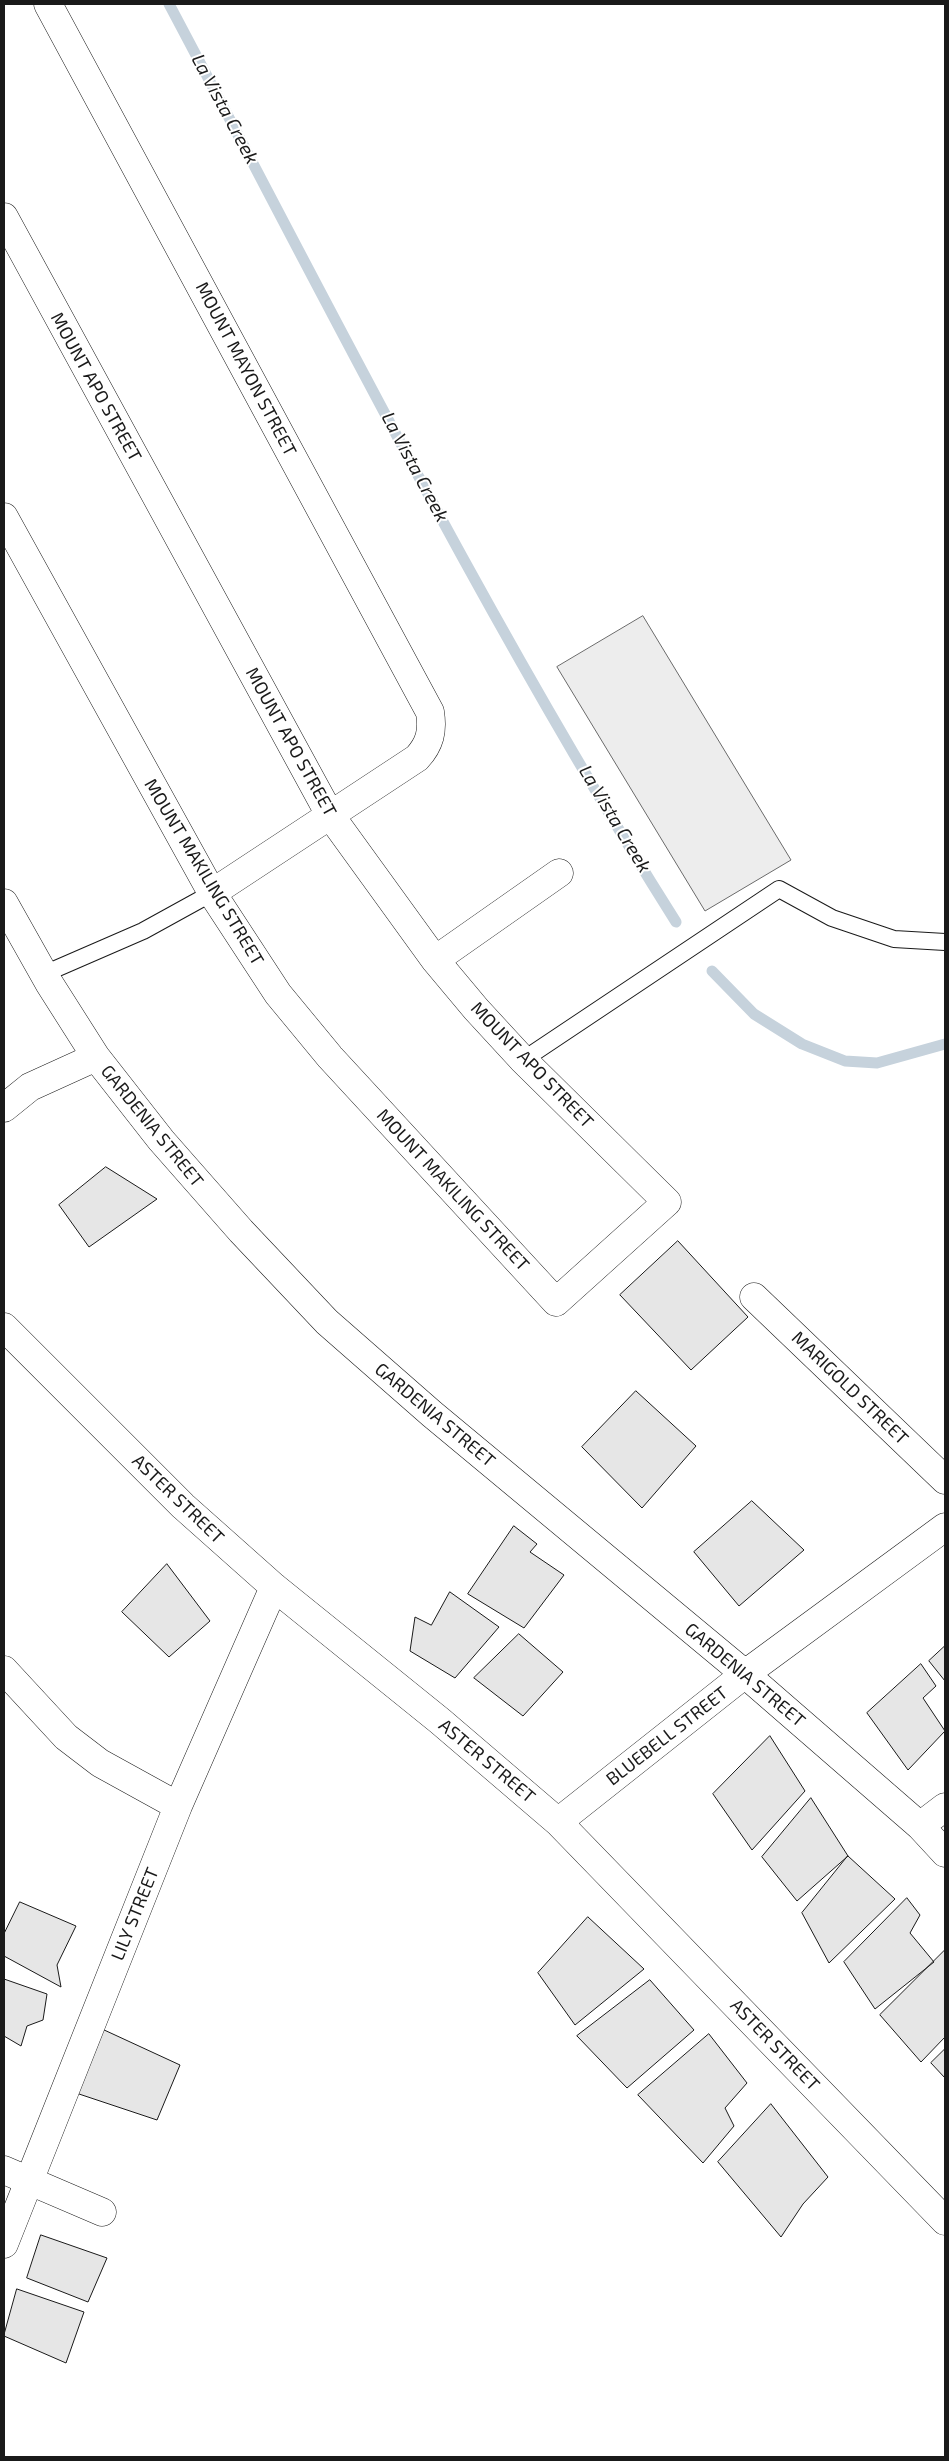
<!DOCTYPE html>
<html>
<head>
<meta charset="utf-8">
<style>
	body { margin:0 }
	#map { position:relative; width:949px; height:2461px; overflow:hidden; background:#fff; font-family:"Exo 2",sans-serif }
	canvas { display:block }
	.frame { position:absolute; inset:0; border:5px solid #1a1a1a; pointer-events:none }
</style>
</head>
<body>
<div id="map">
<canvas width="949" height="2461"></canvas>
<div class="frame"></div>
</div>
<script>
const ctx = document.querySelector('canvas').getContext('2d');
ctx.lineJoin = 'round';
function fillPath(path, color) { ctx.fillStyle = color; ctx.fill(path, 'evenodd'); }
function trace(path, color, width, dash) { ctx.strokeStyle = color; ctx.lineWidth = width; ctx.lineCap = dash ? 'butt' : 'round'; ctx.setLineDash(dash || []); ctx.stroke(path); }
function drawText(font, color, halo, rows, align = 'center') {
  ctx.font = font + ' "Exo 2",sans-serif'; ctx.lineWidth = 4; ctx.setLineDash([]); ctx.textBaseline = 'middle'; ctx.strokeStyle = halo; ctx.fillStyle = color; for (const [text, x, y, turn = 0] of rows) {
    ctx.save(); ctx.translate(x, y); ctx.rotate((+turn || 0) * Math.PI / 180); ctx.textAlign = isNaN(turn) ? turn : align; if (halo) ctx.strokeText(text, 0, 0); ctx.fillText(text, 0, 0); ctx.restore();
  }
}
const parking = new Path2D(`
	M643,616L791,860L705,911L557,667Z`);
fillPath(parking, '#ededed');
trace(parking, '#6a6a6a', 1);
trace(new Path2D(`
	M169,4C333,313 489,626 676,922
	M712,971L754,1014L802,1044L845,1061L877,1063L945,1044`), '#c6d2dc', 11);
const building = new Path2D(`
	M106,1167L157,1199L89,1247L59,1205Z
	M678,1241L748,1317L691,1370L620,1295Z
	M636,1391L696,1446L642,1508L582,1447Z
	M752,1501L804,1550L739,1606L694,1552Z
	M514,1526L537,1544L530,1552L564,1575L524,1628L468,1594Z
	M167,1564L210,1621L169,1657L122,1612Z
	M450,1592L499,1627L455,1678L410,1651L415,1617L431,1625Z
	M519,1634L563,1672L523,1716L474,1678Z
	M945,1646V1681L929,1661Z
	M921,1664L936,1686L923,1698L945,1731L908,1770L867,1713Z
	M770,1736L805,1791L752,1850L713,1794Z
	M811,1798L848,1856L797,1901L762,1857Z
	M848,1856L895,1899L829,1963L802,1913Z
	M907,1898L920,1915L910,1933L934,1962L875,2009L844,1962Z
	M20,1902L76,1926L57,1965L61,1987L4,1956V1934Z
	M588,1917L644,1969L575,2025L538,1973Z
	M945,1950V2037L921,2062L880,2015Z
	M4,1979L47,1994L43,2020L27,2026L21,2046L4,2036Z
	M650,1980L694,2030L627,2088L577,2036Z
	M102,2029L180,2065L157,2120L76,2093Z
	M709,2034L747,2083L725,2108L734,2126L703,2163L638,2095Z
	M945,2049V2078L931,2063Z
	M771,2104L828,2177L803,2204L781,2237L718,2162Z
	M41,2235L107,2258L88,2302L27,2278Z
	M17,2289L84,2312L66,2363L4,2336Z`);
fillPath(building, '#e6e6e6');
trace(building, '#1a1a1a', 1);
const service = new Path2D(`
	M44,974L143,931L212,893
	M523,1060L779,889L832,918L894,939L945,942`);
const minor = new Path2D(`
	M48,4L430,712C433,731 430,744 417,758L212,893
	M4,217L330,815L435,960L476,1009L523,1060L667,1202L556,1302L330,1057L278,994L212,893L4,517
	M4,903L49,983L96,1057L161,1140L241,1231L327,1322L432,1414L745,1674L920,1826L945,1853
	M435,960L559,873
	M4,1108L30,1087L96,1057
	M754,1297L945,1480
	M4,1327L183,1506L274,1587L440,1721L558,1822L945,2221
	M4,1670L66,1737L100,1763L178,1806
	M558,1822L745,1674L945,1527
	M920,1826L945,1807
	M4,2170L102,2212
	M4,2244L178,1806L274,1587`);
trace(service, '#1a1a1a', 18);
trace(minor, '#1a1a1a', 29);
trace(service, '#fff', 16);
trace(minor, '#fff', 28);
drawText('18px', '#1a1a1a', '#fff', [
	["MOUNT MAYON STREET",246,369,62],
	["MOUNT APO STREET",96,387,61],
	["MOUNT APO STREET",291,742,61],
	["MOUNT MAKILING STREET",204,872,59],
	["MOUNT APO STREET",532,1065,46],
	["GARDENIA STREET",152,1126,51],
	["MOUNT MAKILING STREET",453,1190,47],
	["MARIGOLD STREET",850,1388,44],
	["GARDENIA STREET",435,1415,40],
	["ASTER STREET",178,1499,44],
	["GARDENIA STREET",745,1675,40],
	["BLUEBELL STREET",667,1736,-38],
	["ASTER STREET",487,1761,40],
	["LILY STREET",135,1914,-68],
	["ASTER STREET",775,2045,46]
]);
drawText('italic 19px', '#1a1a1a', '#fff', [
	["La Vista Creek",225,109,62],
	["La Vista Creek",415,467,62],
	["La Vista Creek",615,819,59]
]);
</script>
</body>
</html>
